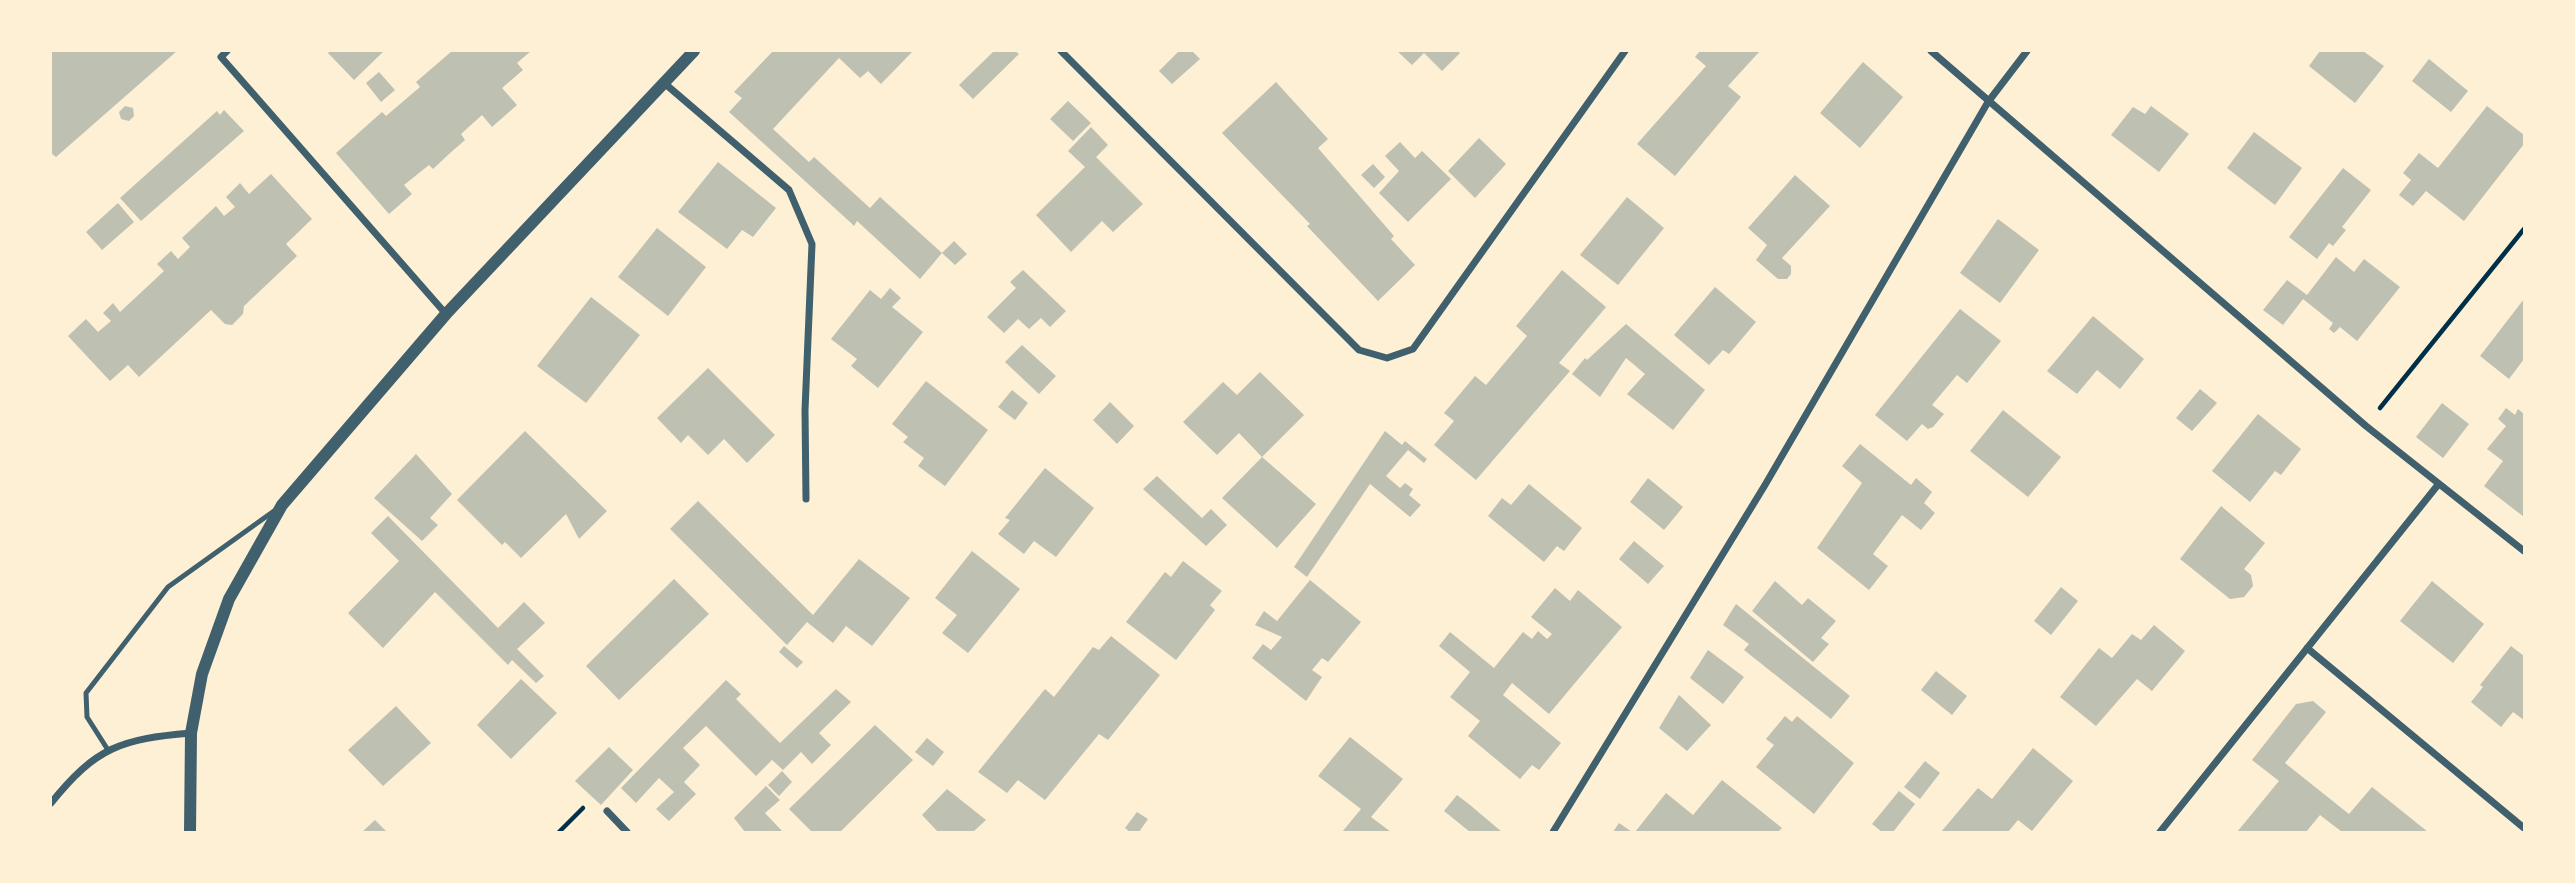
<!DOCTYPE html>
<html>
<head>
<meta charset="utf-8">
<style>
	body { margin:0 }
	#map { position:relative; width:2575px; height:883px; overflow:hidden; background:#fdf0d5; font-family:Lora,serif }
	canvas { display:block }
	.frame { position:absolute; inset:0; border:52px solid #fdf0d5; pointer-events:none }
</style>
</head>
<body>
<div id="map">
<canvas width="2575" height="883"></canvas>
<div class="frame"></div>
</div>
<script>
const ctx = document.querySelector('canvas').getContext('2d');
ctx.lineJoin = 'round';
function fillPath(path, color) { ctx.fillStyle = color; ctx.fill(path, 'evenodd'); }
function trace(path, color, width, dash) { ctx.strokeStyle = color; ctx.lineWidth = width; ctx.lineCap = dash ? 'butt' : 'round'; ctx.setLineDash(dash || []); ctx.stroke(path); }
fillPath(new Path2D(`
	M51,51H177L56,157L51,153Z
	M330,51H384L354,80L328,53Z
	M452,51H531L517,63L523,70L502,88L517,105L492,127L482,115L461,134L465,140L449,154L433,169L429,165L404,185L412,194L389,214L336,153L382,112L386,116L420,87L416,82Z
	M773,51H913L881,84L868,71L860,78L839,58L773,129L809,162L814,157L870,208L880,197L942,253L920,279L857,221L854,226L850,222L729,112L742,98L734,92Z
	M994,51H1015L1019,54L973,99L959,85Z
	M1179,51H1192L1200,59L1172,84L1159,71Z
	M1397,51H1458L1460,53L1442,71L1424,53L1412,65Z
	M1700,51H1760L1728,86L1741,97L1675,176L1637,144L1706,66L1695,57Z
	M2320,51H2363L2384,66L2355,103L2309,66Z
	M2429,59L2468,91L2451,112L2412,81Z
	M1863,62L1903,97L1860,148L1820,113Z
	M379,72L395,90L381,102L366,83Z
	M1276,82L1328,139L1318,148L1394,236L1391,239L1415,265L1378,301L1307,226L1310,224L1222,133Z
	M1068,101L1091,123L1073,141L1050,119Z
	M125,106L133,108L134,116L129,121L121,119L119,112Z
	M2151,106L2189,134L2159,172L2111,135L2133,107L2145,114Z
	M2487,106L2524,135V144L2464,221L2426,191L2413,206L2399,195L2411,180L2403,173L2419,153L2438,168Z
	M224,110L244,131L141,221L120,198L217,111L220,115Z
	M1091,127L1108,145L1096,157L1143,204L1113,232L1102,221L1071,252L1036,215L1085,167L1068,151Z
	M2254,132L2302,168L2275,205L2227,168Z
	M1479,138L1506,164L1475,198L1448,171Z
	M1400,142L1415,158L1422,151L1451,179L1408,222L1379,193L1399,171L1385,156Z
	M718,162L776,208L753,237L742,230L727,249L678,212Z
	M1373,164L1385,177L1374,188L1361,175Z
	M2343,168L2371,190L2342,227L2346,230L2333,246L2329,243L2317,259L2289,237Z
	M271,174L312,219L286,244L297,256L244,306L243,314L232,325L225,324L211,310L139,377L128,365L110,381L68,336L86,319L98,332L111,321L103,313L113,303L120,312L164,271L157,264L171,251L178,259L190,247L182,238L216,206L224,216L235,207L226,197L240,183L249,194Z
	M1795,175L1830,206L1782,258L1791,266V274L1787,279H1778L1756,260L1767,245L1748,228Z
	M1627,197L1664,228L1618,285L1580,255Z
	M118,203L134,222L102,250L86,232Z
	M1998,219L2039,250L2000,303L1960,273Z
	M657,228L706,267L668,316L618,277Z
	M954,241L967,254L955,265L942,253Z
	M2336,257L2354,272L2364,259L2400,287L2357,341L2340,327L2334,333L2329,329L2333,323L2303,299L2283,325L2263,310L2287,280L2307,295Z
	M1023,270L1066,311L1050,327L1041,318L1029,329L1018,319L1004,333L987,317L1016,288L1010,282Z
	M1562,270L1606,307L1559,363L1570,371L1476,480L1434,445L1454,421L1444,413L1475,376L1486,385L1527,336L1516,326Z
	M1715,287L1756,322L1729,354L1723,350L1709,365L1674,335Z
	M890,288L901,298L892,307L923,332L878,388L851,366L857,359L831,339L870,290L881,299Z
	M591,297L640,335L586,403L537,366Z
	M2524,299V359L2509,379L2480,356Z
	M1960,309L2001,341L1967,383L1957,375L1932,405L1944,414L1933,427L1928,429L1922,424L1907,441L1875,415Z
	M2093,316L2144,359L2120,389L2097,370L2077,394L2047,371Z
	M1626,324L1705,390L1673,430L1627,394L1645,374L1626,358L1600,397L1572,374L1585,358L1587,360Z
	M1022,345L1056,376L1039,394L1005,362Z
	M708,368L775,435L747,463L724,439L708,455L688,435L681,443L657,418Z
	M1260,372L1304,415L1262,457L1239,433L1217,455L1183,422L1223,382L1237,395Z
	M926,381L988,430L945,486L918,466L924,458L903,442L908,437L892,424Z
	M2200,389L2217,403L2192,431L2176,418Z
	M1012,390L1028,403L1015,420L998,407Z
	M1110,402L1134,426L1117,444L1093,420Z
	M2442,403L2469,424L2443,458L2416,437Z
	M2506,408L2515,415L2518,409L2524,414V517L2484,486L2503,461L2487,449L2506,426L2498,419Z
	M2003,410L2061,457L2028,497L1970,451Z
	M2258,414L2301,449L2281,475L2275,471L2250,502L2212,471Z
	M525,431L607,511L579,539L566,514L521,558L505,542L502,545L457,500Z
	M1385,431L1402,445L1405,441L1427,459L1424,463L1408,450L1386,476L1400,488L1405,483L1413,489L1409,495L1421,505L1410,517L1370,484L1307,577L1294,567Z
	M1860,444L1911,485L1916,478L1932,492L1924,503L1935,513L1921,530L1902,515L1873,554L1888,566L1869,590L1817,548L1862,483L1842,466Z
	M416,454L452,494L430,518L438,525L422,541L374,498Z
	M1262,457L1316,504L1277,548L1222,498Z
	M1045,468L1094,508L1056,557L1034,541L1024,554L998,534L1010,520L1005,518Z
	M1157,476L1202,518L1211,509L1227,525L1206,546L1143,489Z
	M1648,478L1683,507L1664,530L1630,502Z
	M1529,484L1582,528L1564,551L1557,546L1544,562L1488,516L1502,498L1511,505Z
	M698,501L813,615L859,559L910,598L872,646L846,626L833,643L807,622L787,645L670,529Z
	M2221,506L2265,543L2244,569L2251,575L2253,586L2244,597L2230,599L2180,559Z
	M388,516L498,628L524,602L545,623L517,649L544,676L536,683L512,660L508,665L435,592L383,648L348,613L399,561L371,533Z
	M1634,541L1664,566L1648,584L1619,559Z
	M972,551L1020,589L968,653L942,633L957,615L935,598Z
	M1183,561L1222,591L1210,605L1215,610L1176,660L1126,622L1165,572L1171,577Z
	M674,579L709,614L619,700L586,666Z
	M1310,580L1361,622L1328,662L1322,658L1312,670L1322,677L1306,701L1252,658L1263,644L1271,650L1282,637L1255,625L1264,611L1277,621Z
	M1775,581L1802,605L1808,598L1836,621L1821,638L1829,644L1813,662L1752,611Z
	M2432,581L2484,624L2453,663L2400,621Z
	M2061,587L2078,601L2051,635L2034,621Z
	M1555,588L1570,601L1578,590L1622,627L1549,714L1512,683L1503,695L1561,743L1539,770L1532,765L1520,779L1468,736L1480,721L1450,697L1470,672L1439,646L1450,632L1494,668L1523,632L1532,639L1538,631L1547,639L1552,634L1531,617Z
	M1736,604L1850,696L1831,719L1744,650L1749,644L1723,625Z
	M2154,625L2185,651L2152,691L2137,679L2096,726L2060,697L2099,648L2112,658L2132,634L2141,640Z
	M1111,636L1160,675L1108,740L1099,734L1045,800L1018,780L1007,793L978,772L1045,689L1054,697L1093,647L1099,650Z
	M784,646L803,662L797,668L779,652Z
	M2511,646L2524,656V720L2513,712L2501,727L2471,702L2483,687L2480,685Z
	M1708,650L1744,677L1723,704L1690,678Z
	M1936,671L1967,696L1952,715L1921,690Z
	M521,679L557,713L511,759L477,725Z
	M726,680L741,694L736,699L780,743L836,689L851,702L819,733L831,745L812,764L801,752L783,770L772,760L756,776L706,726L683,748L700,765L684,782L696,794L669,821L656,809L674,792L659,778L636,803L621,788Z
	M1679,695L1711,725L1687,751L1659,728Z
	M2313,701L2326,712L2285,763L2349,814L2372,787L2428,832H2342L2320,815L2306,832H2237L2279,781L2252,760L2296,704Z
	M396,706L431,743L383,786L348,750Z
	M1785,716L1792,722L1797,716L1854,763L1814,814L1756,767L1774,745L1766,739Z
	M875,725L913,760L840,832H812L789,809Z
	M1350,737L1403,779L1371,817L1391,832H1342L1361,809L1318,776Z
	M927,738L944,752L933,766L915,752Z
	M609,747L633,770L601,805L575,781Z
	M2033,748L2073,781L2032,831L2018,820L2008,832H1941L1978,788L1992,799Z
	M1925,761L1940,773L1920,799L1904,787Z
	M782,771L792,782L779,796L768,785Z
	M1722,780L1782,828L1778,832H1635L1666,793L1693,815Z
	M766,786L780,800L765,813L783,832H745L734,818Z
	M947,789L986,820L973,832H938L922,815Z
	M1899,791L1915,804L1893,832H1882L1872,824Z
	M1457,795L1470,805L1502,832H1470L1444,811Z
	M1137,812L1148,819L1139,832H1130L1125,828Z
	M375,820L387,832H362Z
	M1619,823L1632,832H1613Z`), '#bec0b2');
trace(new Path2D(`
	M2380,408L2524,229
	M559,832L583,808`), '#003049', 4.5);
trace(new Path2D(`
	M108,750L87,717L86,693L168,587L274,511`), '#3f606c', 5);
trace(new Path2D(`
	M227,51L221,57L446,314
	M1061,51L1359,350L1387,358L1413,349L1625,51
	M1931,51L2366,426L2524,551
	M663,82L789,190L812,244L805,410L806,499
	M2307,648L2524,828
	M51,803C96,747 121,739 191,733
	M607,811L627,832
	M1553,832L1765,485L1988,102L2027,51
	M2160,832L2437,486`), '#3f606c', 7);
trace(new Path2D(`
	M190,832L191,733L202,674L229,599L282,505L446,314L694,51`), '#3f606c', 12);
</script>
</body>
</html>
